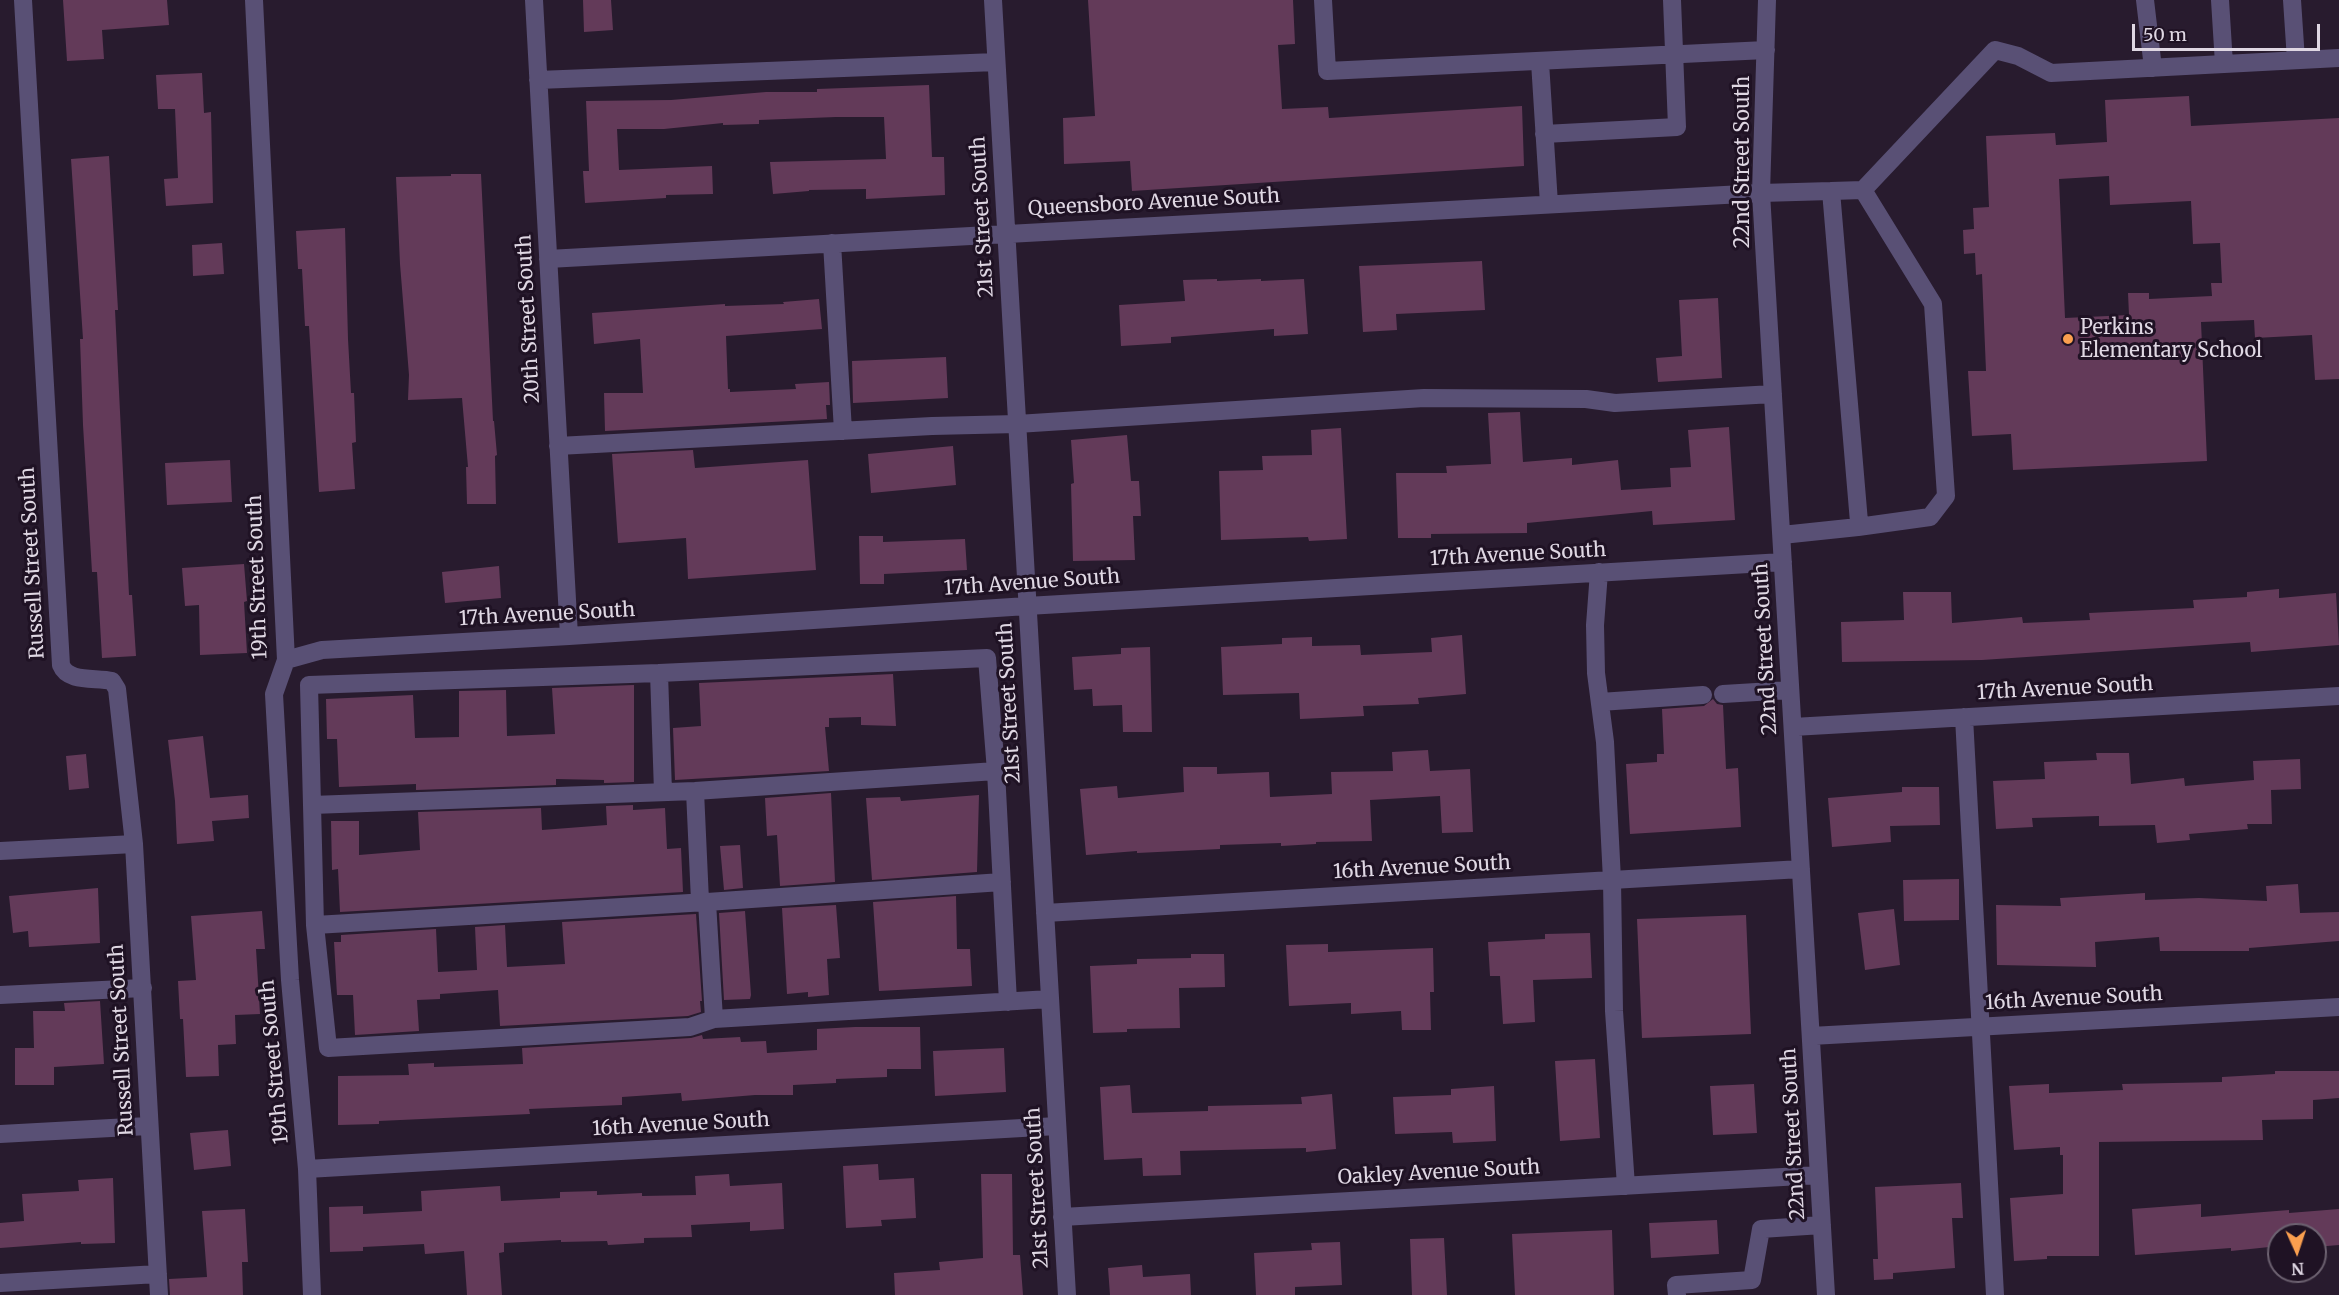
<!DOCTYPE html>
<html>
<head>
<meta charset="utf-8">
<style>
	body { margin:0 }
	#map { position:relative; width:2339px; height:1295px; overflow:hidden; background:#281b2e; font-family:Merriweather,serif }
	canvas { display:block }
	.north { position:absolute; left:2267px; top:1223px; width:60px; height:60px; box-sizing:border-box; background:#1f1224; border:2px solid #6c6170; border-radius:50%; rotate:177deg; font-size:16px; font-weight:700; line-height:24px; text-align:center; color:#dfd7e3 }
	.north::after { content:''; display:block; margin:auto; width:21px; height:27px; background:#fa9f4f; clip-path:polygon(50% 0,100% 100%,50% 72%,0 100%) }
	.scale { position:absolute; left:2132px; top:24px; width:188px; height:27px; box-sizing:border-box; border:3px solid #dfd7e3; border-top:0; padding-left:8px; font-size:18px; line-height:21px; white-space:nowrap; color:#dfd7e3; -webkit-text-stroke:4px #1f1224; paint-order:stroke }
</style>
</head>
<body>
<div id="map">
<canvas width="2339" height="1295"></canvas>
<div class="north">N</div>
<div class="scale">50 m</div>
</div>
<script>
const ctx = document.querySelector('canvas').getContext('2d');
ctx.lineJoin = 'round';
function fillPath(path, color) { ctx.fillStyle = color; ctx.fill(path, 'evenodd'); }
function trace(path, color, width, dash) { ctx.strokeStyle = color; ctx.lineWidth = width; ctx.lineCap = dash ? 'butt' : 'round'; ctx.setLineDash(dash || []); ctx.stroke(path); }
function drawText(font, color, halo, rows, align = 'center') {
  ctx.font = font + ' Merriweather,serif'; ctx.lineWidth = 6; ctx.setLineDash([]); ctx.textBaseline = 'middle'; ctx.strokeStyle = halo; ctx.fillStyle = color; for (const [text, x, y, turn = 0] of rows) {
    ctx.save(); ctx.translate(x, y); ctx.rotate((+turn || 0) * Math.PI / 180); ctx.textAlign = isNaN(turn) ? turn : align; if (halo) ctx.strokeText(text, 0, 0); ctx.fillText(text, 0, 0); ctx.restore();
  }
}
fillPath(new Path2D(`
	M63,0H167L169,25L102,30L104,59L67,61Z
	M583,0H611L613,30L584,32Z
	M1088,0H1293L1295,44L1278,45L1282,109L1328,107L1329,118L1522,106L1524,166L1132,191L1130,161L1064,164L1063,118L1095,116Z
	M202,73L204,113L211,112L213,203L166,206L164,179L178,178L175,109H158L156,75Z
	M929,85L932,157H944L945,195L866,199V189L809,190V191L773,194L770,162L886,159L884,117H836L759,120V124L723,125V123L664,129H617L619,170L712,166L713,194L666,195V198L585,203L583,171H589L586,101L671,100L766,92H817V89Z
	M2189,96L2191,126L2339,118V379L2315,380L2312,335L2255,338L2254,320L2201,322L2207,461L2013,470L2011,434L1972,436L1968,371H1986L1982,274L1976,275L1975,253L1964,254L1963,230L1974,229L1973,208L1989,207L1986,136L2055,133L2056,145L2107,142L2105,100ZM2109,176L2110,205L2191,201L2193,244L2220,243L2222,283H2211L2212,296L2149,299V293H2128L2129,315L2065,318L2059,179Z
	M109,156L118,310H115L129,595H132L136,656L102,658L97,572H92L83,425L80,339H83L71,159Z
	M451,174H481L493,421H494L497,455L495,456L496,504H467L466,467H468L462,398L408,400L409,375L400,264L396,177L451,176Z
	M345,228L348,339L351,393H354L356,442L352,443L355,489L319,492L309,326H305L302,269H298L296,231Z
	M222,243L224,274L193,276L192,245Z
	M1482,261L1485,310L1396,314L1397,330L1363,332L1359,266Z
	M1217,279V281L1261,279V281L1304,279L1308,334L1274,336V329L1171,337V343L1121,346L1119,305L1185,301L1183,280Z
	M1718,298L1722,378L1658,382L1656,358L1682,356L1679,300Z
	M819,299L822,329L726,336L728,389H730V392L796,389L795,384L829,382L830,405H826L827,419L605,431L604,393H643L640,339L594,344L592,313L725,304V306L784,304L783,302Z
	M946,357L948,398L853,403L852,361Z
	M1520,412L1523,462L1572,458V465L1618,460L1621,490L1671,487L1670,468L1691,467L1688,430L1729,427L1735,520L1653,525L1652,511L1527,523V533L1431,534V538H1398L1396,473H1447L1446,466L1491,464L1488,413Z
	M1341,428L1347,539L1309,541L1308,537L1221,540L1219,471L1263,470L1262,456L1312,455L1311,430Z
	M1127,435L1131,481H1139L1141,516H1133L1135,560L1073,561L1071,484L1074,483L1071,440Z
	M953,446L956,485L871,493L868,454Z
	M693,450L695,468L808,460L816,570L688,579L686,538L618,543L612,454Z
	M230,460L232,502L167,505L165,463Z
	M859,536H883V542L965,539L967,570L884,574V584H860Z
	M244,564L247,601L244,602L247,653L200,655L199,605L185,606L182,568Z
	M499,566L501,598L445,603L442,572Z
	M2279,589V598L2336,593L2339,645L2251,652L2250,642L1982,660L1842,662L1841,622L1904,620L1903,592H1951L1952,623L2022,617L2023,623L2090,620L2089,613L2194,608L2193,600L2247,597V592Z
	M1462,635L1466,694L1418,698L1419,704L1363,706L1364,716L1300,719L1299,693L1223,695L1221,647L1282,644V638L1312,637V646L1360,645L1361,655L1432,652L1431,638Z
	M1150,647L1152,732H1123L1122,705L1093,706L1092,689L1074,690L1072,657L1121,654V648Z
	M893,674L896,726L861,725V717L829,718V727H825L829,771L675,780L673,728L701,726L699,683Z
	M634,685V782L604,783V780L556,779V785L416,790V784L339,787L337,739H327L326,699L413,695L415,738L459,737V691L506,690L507,736L555,734L552,688Z
	M1713,699L1717,704L1723,705L1726,769L1738,768L1741,827L1630,834L1626,764L1657,762V754H1664L1662,709L1704,706Z
	M203,736L210,798L248,795L249,818L212,821L214,841L177,844L175,801L168,740Z
	M1428,750L1430,771L1470,769L1473,832L1442,833L1440,796L1370,800L1372,841L1316,842V844L1281,846V843L1220,845V849L1137,853V851L1086,855L1080,789L1117,786L1118,798L1184,792L1183,767H1217V774L1269,772L1270,797L1332,794L1331,772L1393,771L1392,752Z
	M2096,753H2129L2131,784L2184,778L2185,786L2254,780L2253,761L2300,759L2301,789L2271,790L2272,824H2247L2248,829L2189,834L2190,840L2157,843L2155,825L2099,826V816L2032,818L2033,827L1996,829L1993,781L2045,779L2044,762L2097,760Z
	M86,754L89,788L69,790L66,756Z
	M1902,787H1939L1940,825L1890,826L1891,842L1832,847L1828,798L1902,792Z
	M831,793L835,882L780,886L777,835L767,836L765,798Z
	M979,795L977,872L872,880L866,798L900,797L901,801Z
	M633,805V810L665,808L667,849L681,848L683,892L340,912L338,869L332,870L331,821H359V855L420,850L418,812L541,808L542,830L607,825L606,806Z
	M740,845L743,888L724,890L720,846Z
	M1959,879V920L1904,921L1903,880Z
	M2298,884L2300,913L2339,912V941L2249,948V951H2160L2159,937L2095,942L2096,967L1997,965L1996,905L2061,906L2060,898L2145,893V900L2199,898L2267,901L2266,886Z
	M98,888L100,943L29,947L28,931L13,933L9,896Z
	M956,896L957,949H970L972,986L879,991L873,902Z
	M836,905L840,958L827,959L829,995L808,997V992L787,994L782,908Z
	M1894,909L1900,965L1865,970L1858,913Z
	M262,911L265,949H256L260,1014L235,1015L236,1044L218,1045L219,1076L186,1077L183,1019H180L178,981L196,980L191,916Z
	M745,911L751,995L750,999L724,1000L719,913Z
	M696,914L702,1001H700L701,1012L688,1016L500,1026L498,990L440,994V999L417,1000L419,1031L355,1035L353,995H337L334,942H341V935L436,929L438,972L477,970L475,927L505,925L507,967L565,964L562,922Z
	M1746,915L1751,1034L1642,1038L1637,919Z
	M1590,933L1592,978L1533,980L1535,1022L1503,1024L1500,976H1490L1488,942L1545,939V934Z
	M1328,944V952L1433,948L1434,992H1430L1431,1030H1402L1401,1011L1351,1014V1003L1289,1006L1286,945Z
	M1191,954H1224L1225,987L1179,988L1180,1028L1127,1029V1032L1093,1033L1090,966L1137,964V959L1191,958Z
	M100,1001L104,1064L54,1067V1085H15V1048H34L33,1011H65L64,1003Z
	M855,1027H920L921,1069H887V1077L836,1079V1083L793,1085V1095H755L682,1101L681,1093L622,1097V1105L529,1109L530,1114L379,1121V1124L338,1125V1076L409,1075L408,1064L434,1063V1067L523,1064L522,1048L691,1038L702,1035L703,1039L740,1037L741,1042L766,1041L767,1053L817,1050V1029Z
	M1004,1048L1006,1092L935,1096L933,1051Z
	M1595,1059L1600,1138L1560,1141L1555,1061Z
	M2275,1071H2339V1098L2313,1100V1119L2262,1120L2263,1140L2099,1142V1256H2047V1259L2014,1261L2010,1198L2063,1194V1155H2060V1147L2014,1150L2009,1086L2049,1084V1093L2123,1090L2122,1084L2222,1082V1077L2275,1074Z
	M1754,1084L1757,1133L1713,1135L1710,1086Z
	M1130,1085L1132,1113L1208,1111V1106L1302,1104L1301,1097L1332,1094L1336,1149L1306,1152V1148L1180,1151L1181,1175L1143,1176L1142,1158L1104,1160L1100,1087Z
	M1494,1086L1496,1141L1453,1143L1452,1132L1395,1134L1393,1097L1451,1095V1089Z
	M228,1130L231,1166L194,1170L190,1133Z
	M878,1164L879,1180L914,1178L916,1218L881,1220L882,1226L846,1228L843,1166Z
	M729,1174L730,1186L782,1183L784,1229L750,1231V1222L691,1225L692,1237L644,1238V1243L608,1245L607,1241L561,1242V1240L504,1243V1252L499,1253L502,1295H467L464,1251L425,1254L424,1244L363,1247V1251L330,1252L329,1207L363,1206V1214L422,1211L421,1191L500,1186L501,1201L560,1198V1192L597,1191V1195L642,1193V1196L696,1195L695,1176Z
	M981,1174H1012L1013,1255H1020L1023,1295H895L894,1273L940,1270L939,1262L983,1258Z
	M113,1178L115,1243L81,1244V1242L0,1248V1223L24,1221L22,1194L79,1191L78,1180Z
	M1961,1183L1963,1218H1952L1955,1268L1893,1273V1279L1874,1280L1873,1259H1878L1875,1187Z
	M2201,1204V1217L2289,1210V1213L2339,1209V1245L2315,1247V1235H2279V1246L2231,1251V1248L2135,1255L2132,1209Z
	M245,1209L248,1262H242L243,1295H170L169,1279L207,1277L202,1211Z
	M1717,1220L1719,1254L1651,1258L1649,1223Z
	M1612,1230L1614,1295H1515L1512,1234Z
	M1444,1238L1447,1295H1412L1410,1239Z
	M1340,1242L1342,1285L1295,1287V1295H1256L1254,1253L1312,1250L1311,1243Z
	M1142,1265L1143,1277L1190,1274L1191,1295H1110L1108,1268Z`), '#633a59');
trace(new Path2D(`
	M23,0L61,665C68,683 96,677 112,681L117,689L134,844L159,1295
	M254,0L286,660L274,694L290,980L307,1169L312,1295
	M534,0L569,636
	M993,0L1067,1295
	M1323,0L1327,71L1766,50
	M1767,0L1761,193L1826,1295
	M2145,0L2153,68
	M2220,0L2224,64L2339,58
	M2292,0L2296,60
	M1540,62L1549,204
	M538,80L996,62
	M1544,134L1677,127L1672,0
	M1831,191L1863,190L1995,50L2018,56L2051,73L2224,64
	M832,243L843,431
	M548,259L1761,193L1831,191L1859,522L1858,527L1782,535
	M558,446L932,426L1017,424L1424,398L1586,399L1615,403L1773,394
	M1858,527L1930,517L1946,496L1933,304L1863,190
	M1599,572L1595,625L1596,673L1605,742L1612,880L1614,1011L1626,1186
	M286,660L322,650L569,636L1027,606L1783,562
	M1723,694L1790,690
	M1600,702L1703,695
	M1964,717L1995,1295
	M1793,727L2339,696
	M996,771L695,791L312,805L315,925L328,1048L690,1027L714,1019L1050,999
	M695,791L700,901
	M663,792L659,673L987,658L996,771L1008,1002
	M312,805L309,685L659,673
	M0,851L134,844
	M707,902L714,1019
	M1045,913L1801,869
	M315,925L707,902L1002,882
	M0,995L143,988
	M1811,1036L2339,1007
	M0,1134L148,1126
	M307,1169L1057,1126
	M1062,1217L1819,1175
	M0,1283L158,1274
	M1677,1295L1676,1285L1752,1280L1761,1229L1822,1225`), '#595075', 18);
for (const [x, y, r, color] of [
	[2068,339,6,"#fa9f4f"]
]) { const dot = new Path2D(); dot.arc(x, y, r, 0, 2 * Math.PI); ctx.fillStyle = color; ctx.fill(dot); trace(dot, '#1f1224', 2); }
drawText('20px', '#dfd7e3', '#1f1224', [
	["22nd Street South",1743,162,-90],
	["Queensboro Avenue South",1154,203,-3],
	["21st Street South",983,217,-93],
	["20th Street South",529,319,-93],
	["17th Avenue South",1518,555,-3],
	["Russell Street South",33,563,-93],
	["19th Street South",258,577,-92],
	["17th Avenue South",1032,583,-4],
	["17th Avenue South",547,615,-3],
	["22nd Street South",1766,649,-93],
	["17th Avenue South",2065,689,-3],
	["21st Street South",1010,703,-93],
	["16th Avenue South",1422,868,-3],
	["16th Avenue South",2074,999,-3],
	["Russell Street South",122,1040,-93],
	["19th Street South",275,1062,-95],
	["16th Avenue South",681,1125,-3],
	["22nd Street South",1794,1134,-93],
	["Oakley Avenue South",1439,1173,-3],
	["21st Street South",1038,1188,-93]
]);
drawText('20px', '#dfd7e3', '#1f1224', [
	["Perkins",2080,328],
	["Elementary School",2080,351]
], 'left');
</script>
</body>
</html>
